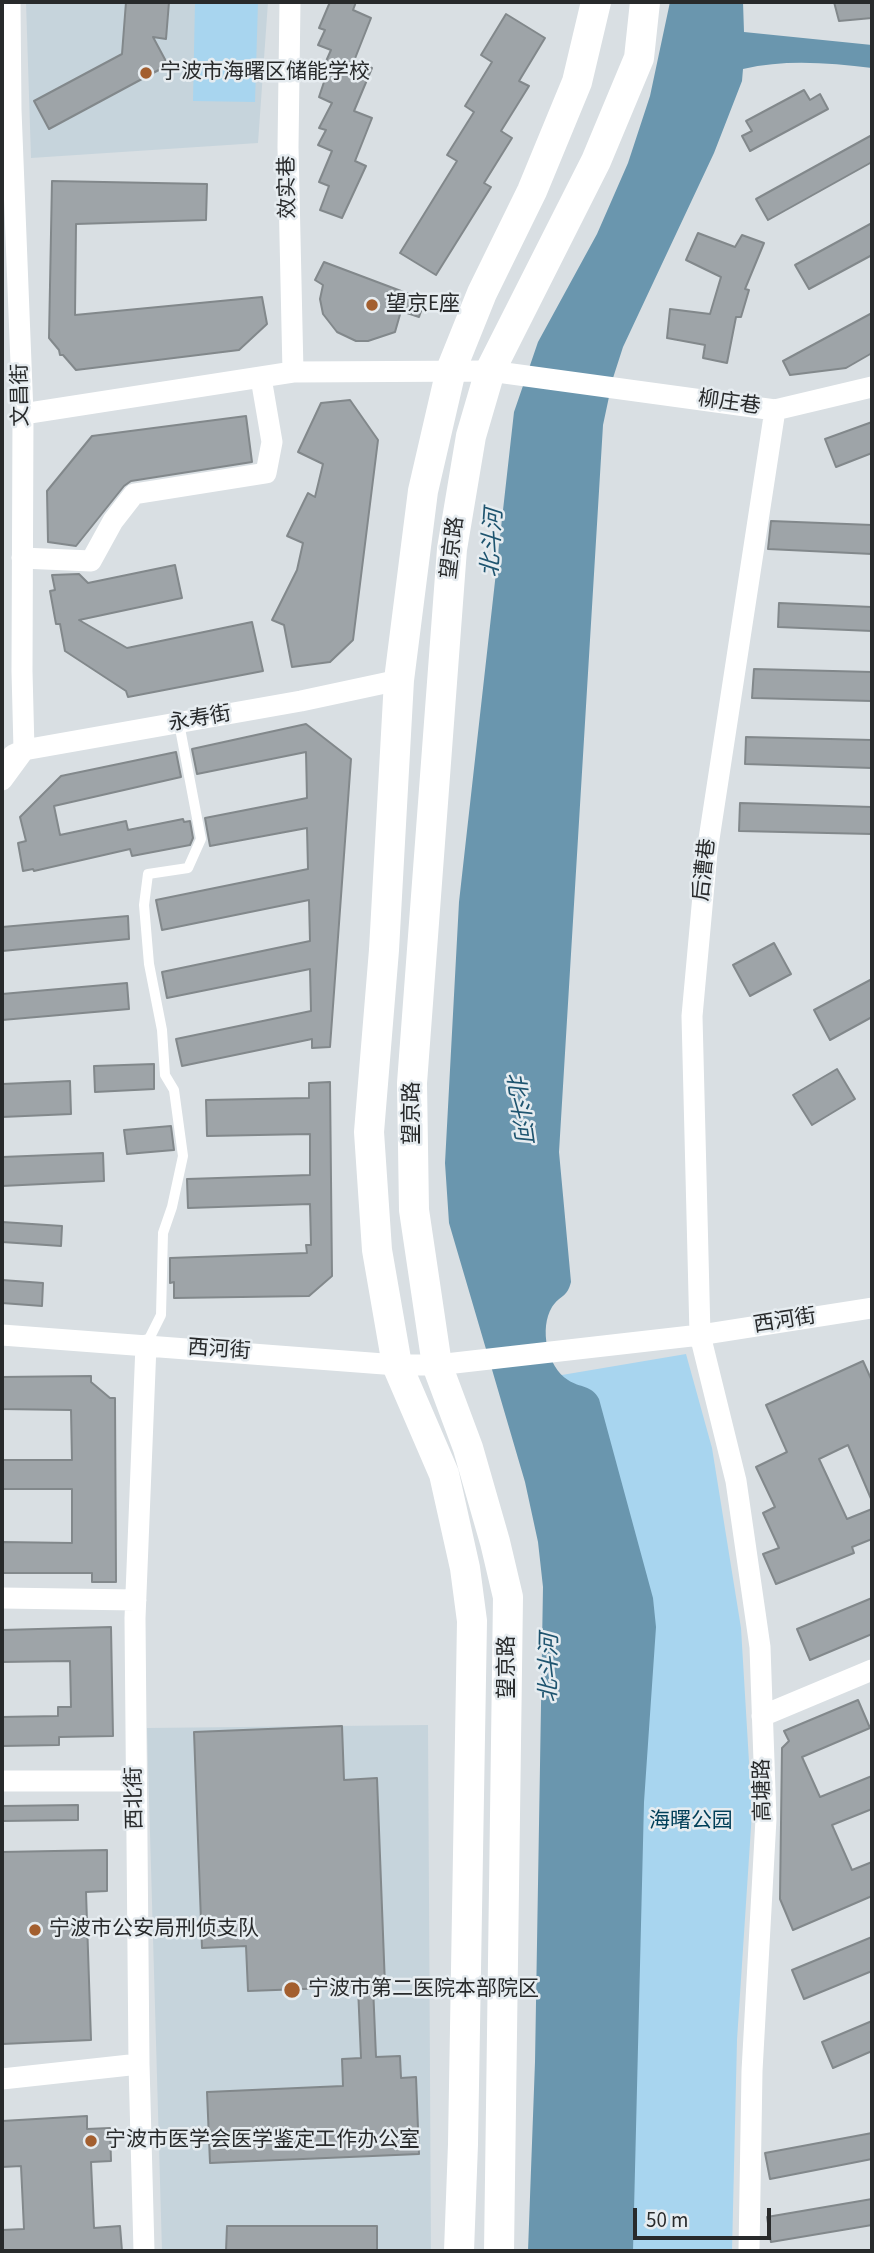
<!DOCTYPE html>
<html>
<head>
<meta charset="utf-8">
<style>
	body { margin:0 }
	#map { position:relative; width:874px; height:2253px; overflow:hidden; background:#d9dfe3; font-family:"Source Sans 3",sans-serif }
	canvas { display:block }
	.frame { position:absolute; inset:0; border:4px solid #282a2b; pointer-events:none }
	.scale { position:absolute; left:633px; top:2208px; width:138px; height:32px; box-sizing:border-box; border:4px solid #282a2b; border-top:0; padding-left:9px; font-size:21px; line-height:24px; white-space:nowrap; color:#282a2b; -webkit-text-stroke:5px #e6ecf0; paint-order:stroke }
</style>
</head>
<body>
<div id="map">
<canvas width="874" height="2253"></canvas>
<div class="frame"></div>
<div class="scale">50 m</div>
</div>
<script>
const ctx = document.querySelector('canvas').getContext('2d');
ctx.lineJoin = 'round';
function fillPath(path, color) { ctx.fillStyle = color; ctx.fill(path, 'evenodd'); }
function trace(path, color, width, dash) { ctx.strokeStyle = color; ctx.lineWidth = width; ctx.lineCap = dash ? 'butt' : 'round'; ctx.setLineDash(dash || []); ctx.stroke(path); }
function drawText(font, color, halo, rows, align = 'center') {
  ctx.font = font + ' "Source Sans 3","Noto Sans SC",sans-serif'; ctx.lineWidth = 5; ctx.setLineDash([]); ctx.textBaseline = 'middle'; ctx.strokeStyle = halo; ctx.fillStyle = color; for (const [text, x, y, turn = 0] of rows) {
    ctx.save(); ctx.translate(x, y); ctx.rotate((+turn || 0) * Math.PI / 180); ctx.textAlign = isNaN(turn) ? turn : align; if (halo) ctx.strokeText(text, 0, 0); ctx.fillText(text, 0, 0); ctx.restore();
  }
}
fillPath(new Path2D(`
	M26,2H268L258,143L31,158Z
	M428,1725L431,2251H162L147,1728Z`), '#c6d4dc');
fillPath(new Path2D(`
	M195,2H258L255,102L193,101Z
	M686,1354L712,1448L741,1628L752,1812L737,2040L732,2251H627L550,1377Z`), '#a8d5ef');
fillPath(new Path2D(`
	M670,2H743L744,32L872,45V68C829,63 786,59 743,69L742,81L714,153L623,347L613,378L603,425L559,1152L571,1282C567,1298 560,1295 552,1307C539,1328 547,1367 568,1380C580,1388 592,1385 599,1399L653,1598L656,1627L644,1802L633,2251H528L535,2062L543,1587L538,1542L525,1482L449,1223L445,1163L459,902L514,412L538,342L597,234L628,163L650,96Z`), '#6a96ae');
const building = new Path2D(`
	M126,2H169L166,39L153,37L168,65L49,129L34,101L122,54Z
	M330,2H356L353,10L371,18L354,61L372,68L354,111L372,118L355,161L366,166L342,218L320,210L329,186L319,182L332,151L318,145L326,130L319,128L332,103L319,97L325,79L319,77L331,50L318,45L325,30L319,28Z
	M834,2H872V18L839,21Z
	M506,14L545,38L519,81L529,86L501,131L512,138L484,183L491,187L436,275L400,253L457,161L447,155L474,112L465,106L492,62L481,55Z
	M804,90L810,100L820,94L828,109L750,151L742,136L752,131L746,121Z
	M872,135V162L768,220L756,199Z
	M52,181L207,184L206,220L76,224L75,315L262,297L267,324L239,350L76,370L63,355H60L59,350L49,338Z
	M872,223V255L809,289L795,265Z
	M698,233L735,247L742,235L764,243L745,289L749,290L741,317H736L727,363L703,358L705,345L667,338L670,309L710,314L721,277L686,260Z
	M324,262L425,300L419,317L401,311L395,332L368,341H356L337,332L323,314L320,299L323,285L315,280Z
	M872,313V353L846,368L790,375L783,361Z
	M350,400L378,440L353,640L330,662L292,667L284,625L272,620L297,570L303,543L287,536L308,493L315,497L323,464L298,452L321,403Z
	M246,416L252,462L131,481L124,486L76,546L48,542L47,491L92,436Z
	M872,422V453L836,467L825,439Z
	M771,521L872,525V554L768,549Z
	M175,565L182,598L79,620L127,648L252,622L263,671L128,697L126,691L65,651L60,624H56L50,591L55,590L52,575L79,574L88,583Z
	M779,603L872,607V631L778,627Z
	M754,669L872,672V701L752,698Z
	M306,724L351,759L330,1047L312,1048V1039L182,1066L176,1039L311,1011L310,969L167,998L162,972L310,941L309,900L162,930L156,900L308,869L307,828L210,846L205,818L307,798L306,752L197,774L192,749Z
	M746,737L872,740V768L745,764Z
	M176,752L181,777L54,806L60,835L126,821L128,830L183,819L184,822L190,821L193,838L190,845L132,856L130,849L34,871L33,869L23,871L18,843L26,841L20,817L61,776Z
	M740,803L872,807V834L739,831Z
	M128,916L129,939L2,951V927Z
	M774,943L791,974L750,996L733,965Z
	M872,979V1017L830,1040L814,1010Z
	M127,983L129,1009L2,1020V994Z
	M154,1064V1089L95,1092L94,1066Z
	M837,1069L855,1099L812,1125L793,1095Z
	M70,1081L71,1114L2,1117V1084Z
	M330,1082L332,1276L309,1296L174,1298V1282L170,1283V1258L307,1253L306,1245H311L310,1204L188,1208L187,1179L310,1175V1134L207,1136L206,1100L309,1098V1083Z
	M171,1126L174,1150L127,1154L124,1130Z
	M103,1153L104,1181L2,1186V1157Z
	M2,1222L62,1226L61,1246L2,1242Z
	M2,1280L43,1283L42,1306L2,1303Z
	M863,1361L872,1381V1501L848,1445L819,1459L847,1519L872,1509V1539L852,1547L854,1553L776,1584L763,1554L779,1548L763,1513L775,1507L756,1467L787,1452L766,1405Z
	M91,1376V1382L110,1398H115L116,1582H92V1573H2V1542L72,1543V1489H2V1460H72L71,1410L2,1409V1377Z
	M872,1598V1634L810,1660L797,1629Z
	M111,1627L113,1736L59,1737V1745L2,1746V1717L58,1716V1707H71L70,1661L2,1662V1630Z
	M858,1700L870,1728L802,1757L820,1797L872,1776V1809L832,1825L852,1870L872,1862V1896L793,1930L780,1899L782,1748L789,1741L784,1731Z
	M342,1726L344,1780L377,1778L385,1986H373L376,2057L400,2056L401,2078L416,2077L419,2154L210,2163L207,2092L343,2086L342,2059L361,2058L358,1987L248,1991L246,1946L202,1948L194,1732Z
	M78,1805V1820L2,1821V1806Z
	M107,1850V1891L86,1892L91,2040L2,2044V1852Z
	M872,1937V1971L804,1999L792,1970Z
	M872,2021V2051L833,2068L822,2042Z
	M87,2116V2129L110,2128L111,2161L91,2162L94,2228L120,2226L122,2251H2V2230L24,2229L21,2166L2,2167V2121Z
	M872,2133V2159L770,2179L765,2153Z
	M872,2199V2225L771,2242L767,2217Z
	M227,2226H377V2251H226Z`);
fillPath(building, '#9ea4a8');
trace(building, '#82888b', 2);
trace(new Path2D(`
	M146,1345L161,1315L163,1233L172,1207L183,1156L174,1090L165,1075L162,1030L149,964L144,905L148,874L188,868L201,839L179,723`), '#fff', 10);
trace(new Path2D(`
	M290,2L288,147L293,372
	M23,414L293,372L490,371L775,410L872,387
	M22,558L91,561L113,521L134,494L266,473L272,442L261,378
	M13,755L24,750L301,701L399,680
	M2,780L24,750L22,671L23,414L11,110L10,2
	M2,1335L397,1365H437L700,1335L872,1308
	M2,1598L136,1600
	M762,1716L872,1670
	M2,1781H136
	M2,2079L139,2064
	M144,2251L139,2064L135,1618L146,1345
	M749,2251L752,2071L766,1819L760,1647L736,1481L700,1335L692,1016L707,852L775,410`), '#fff', 21);
trace(new Path2D(`
	M459,2251L463,2144L472,1621L465,1568L444,1474L397,1365L377,1250L369,1132L384,950L399,680L423,491L451,370L482,293L532,191L577,82L596,2
	M499,2251L508,1597L495,1542L468,1448L437,1365L414,1210L412,1083L452,549L471,436L490,371L596,161L639,58L645,2`), '#fff', 30);
for (const [x, y, r, color] of [
	[146,73,7,"#a35f2f"],
	[372,305,7,"#a35f2f"],
	[35,1930,7,"#a35f2f"],
	[292,1990,9,"#a35f2f"],
	[91,2141,7,"#a35f2f"]
]) { const dot = new Path2D(); dot.arc(x, y, r, 0, 2 * Math.PI); ctx.fillStyle = color; ctx.fill(dot); trace(dot, '#e6ecf0', 2.5); }
drawText('21px', '#282a2b', '#e6ecf0', [
	["宁波市海曙区储能学校",160,73],
	["望京E座",386,305],
	["宁波市公安局刑侦支队",49,1930],
	["宁波市第二医院本部院区",308,1990],
	["宁波市医学会医学鉴定工作办公室",105,2141]
], 'left');
drawText('21px', '#282a2b', '#e6ecf0', [
	["效实巷",289,187,-91],
	["文昌街",22,395,-91],
	["柳庄巷",729,404,8],
	["望京路",454,548,-83],
	["永寿街",200,720,-10],
	["后漕巷",706,870,-84],
	["望京路",413,1113,-90],
	["西河街",785,1322,-9],
	["西河街",219,1351,4],
	["望京路",508,1667,-90],
	["高塘路",764,1790,-91],
	["西北街",136,1798,-91]
]);
drawText('21px', '#003f58', '#e6ecf0', [
	["海曙公园",691,1822]
]);
drawText('italic 23px', '#1e546f', '#e6ecf0', [
	["北斗河",494,543,-86],
	["北斗河",517,1107,82],
	["北斗河",551,1668,-89]
]);
</script>
</body>
</html>
